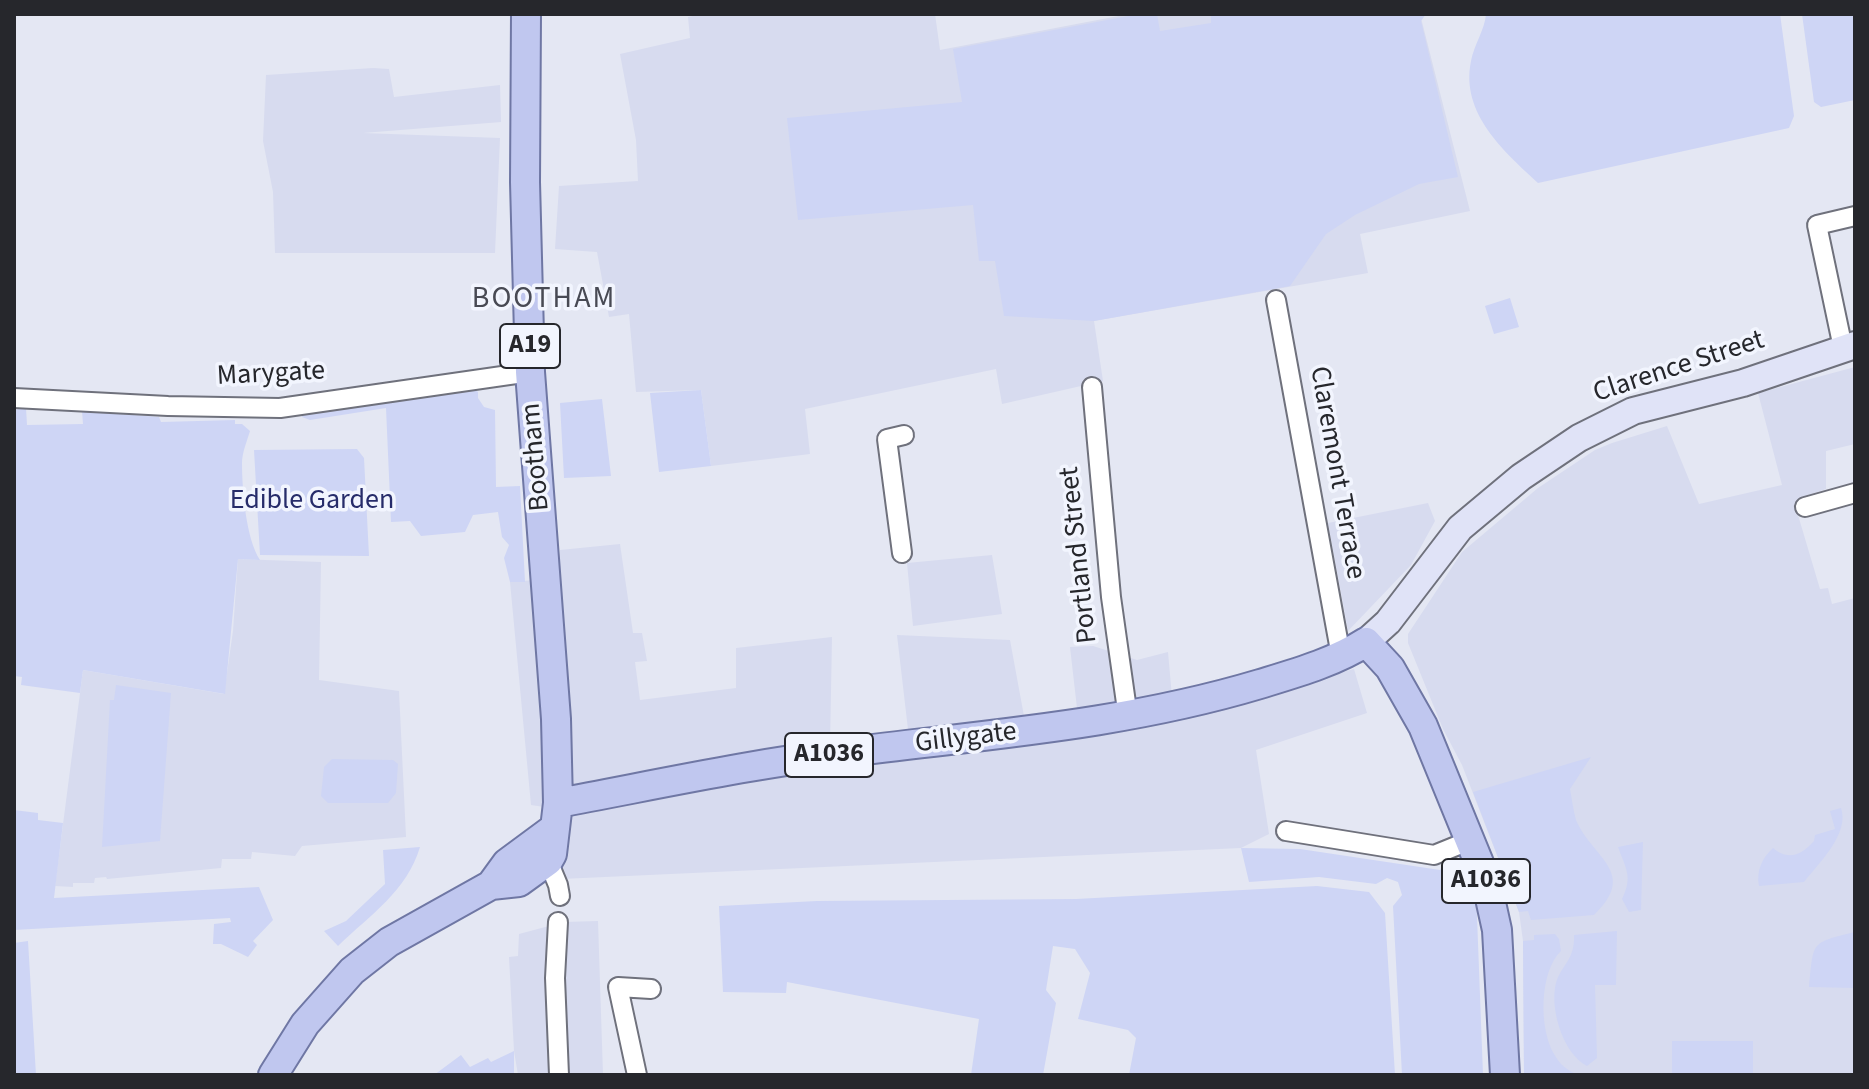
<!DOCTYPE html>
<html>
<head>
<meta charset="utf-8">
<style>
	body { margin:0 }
	#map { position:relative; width:1869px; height:1089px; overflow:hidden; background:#e4e7f3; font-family:"Source Sans 3",sans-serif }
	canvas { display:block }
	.frame { position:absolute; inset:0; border:16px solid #26272c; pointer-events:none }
</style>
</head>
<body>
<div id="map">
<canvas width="1869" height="1089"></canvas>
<div class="frame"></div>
</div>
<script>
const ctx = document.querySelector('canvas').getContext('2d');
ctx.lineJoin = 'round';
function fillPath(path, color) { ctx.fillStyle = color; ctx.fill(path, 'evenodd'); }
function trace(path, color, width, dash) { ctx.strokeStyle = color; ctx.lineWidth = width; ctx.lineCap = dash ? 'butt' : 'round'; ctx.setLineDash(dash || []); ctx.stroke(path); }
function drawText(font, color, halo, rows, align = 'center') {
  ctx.font = font + ' "Source Sans 3",sans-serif'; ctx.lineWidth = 7; ctx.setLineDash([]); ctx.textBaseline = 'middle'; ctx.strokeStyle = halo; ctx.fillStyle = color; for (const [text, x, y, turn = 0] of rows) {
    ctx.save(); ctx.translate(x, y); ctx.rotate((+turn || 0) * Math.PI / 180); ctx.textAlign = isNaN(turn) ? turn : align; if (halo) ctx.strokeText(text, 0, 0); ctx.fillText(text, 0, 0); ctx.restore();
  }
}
fillPath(new Path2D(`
	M702,14H935L940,50L1129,14H1420L1470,211L1360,234L1368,273L1094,321L1103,381L1002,404L996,369L805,409L810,454L711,466L701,390L636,392L629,314L609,317L597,252L555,249L559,186L638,181L636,140L620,54L690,38L688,17Z
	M373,68L389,69L394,97L500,85L501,122L363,133L500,138L495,253H275L273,192L263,141L266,75Z
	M1855,367V444L1826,451V489L1805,496L1808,512L1798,515L1820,589L1828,588L1832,604L1855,598V1075H1524L1523,941L1519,912L1462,765L1443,729L1408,643V634L1462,552L1538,488L1595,450L1612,443L1667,426L1699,504L1782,485L1758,393Z
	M1428,503L1435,521L1411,565L1348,631L1328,523Z
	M620,544L633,633H642L647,661L635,662L640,700L736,688V648L832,637L830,746L909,738L897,635L1010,640L1026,727L1078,717L1070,647L1093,646L1137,660L1168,652L1172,697L1254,696L1354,669L1367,713L1256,750L1269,834L1241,848L561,879L551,808L531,805L510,582L560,578V550Z
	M992,555L1002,614L913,626L907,563Z
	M238,559L321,562L319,680L399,691L406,837L302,846L295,856L252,852L251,859H222L221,868L107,879L106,877L95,878L94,883H73V887L55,886L83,670L224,694L233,631Z
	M598,921L603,1075H518L514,1051L509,957L518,956L519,934L564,922Z`), '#d7dbef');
fillPath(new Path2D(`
	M1139,14H1157L1160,31L1211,23V14H1426L1421,21L1458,177L1419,184L1355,215L1326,234L1290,286L1094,321L1004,316L995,261H979L973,205L798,220L787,118L962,102L953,49Z
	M1486,14H1780L1794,116L1789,128L1538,183C1505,152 1460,114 1471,61C1474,45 1485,29 1486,14Z
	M1802,14H1855V100L1821,107L1814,102Z
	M1510,298L1519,327L1494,334L1485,306Z
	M471,387L478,392V398L484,407L495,410L496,487L520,486L525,582H510L504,558L509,545L502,537L498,512L473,515L465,532L421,536L410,521L391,522L386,408L310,420L302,417V413Z
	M701,390L711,466L659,472L650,393Z
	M602,399L611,476L564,478L560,403Z
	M26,408L27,425L83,424L82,411L159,417L161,422L235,420V424H242L250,431C247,441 242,453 242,463C242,489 246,539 260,560L238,559L225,694L83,670L80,693L21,685L22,677L14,676V410Z
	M357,449L364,458L369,556L260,555L254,450Z
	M116,685L171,693L160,841L102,847L110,700H114Z
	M1591,757L1570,789C1572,799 1573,810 1576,820C1592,858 1639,872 1594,915L1531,920L1528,911L1519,912L1473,792Z
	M332,759L393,760L398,764L396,793L388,803H328L321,796L324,767Z
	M1841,808C1850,834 1818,864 1804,882L1759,886C1756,871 1762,858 1773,848C1788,861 1802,855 1814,841L1815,835L1835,829L1830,811Z
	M14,810L38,813V820L63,823L54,898L259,887L273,920L253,941L257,945L248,957L221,944H213L214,924L231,922L230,918L14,930Z
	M1643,842L1641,910L1629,912L1622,899C1633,877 1626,869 1618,847Z
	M420,847C407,891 370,915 338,946L324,931L346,921L385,884L383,850Z
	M1241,848L1300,849L1440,870L1443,864L1450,862L1467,875L1476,890L1483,1075H1402L1393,906L1402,895L1398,882L1387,878L1376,884L1319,877L1249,882Z
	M1317,886L1369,892L1385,913L1395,1075H1129L1136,1038L1128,1030L1078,1019L1090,973L1075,949L1053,946L1046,990L1056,1003L1043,1075H971L979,1019L787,982L786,993L723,992L719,906L817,901L1076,899Z
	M1617,931L1616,985H1595L1597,1058L1587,1066C1564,1054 1551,1013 1555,988C1558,966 1575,963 1574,935Z
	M1855,932V988L1809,987C1814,942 1809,943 1855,932Z
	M1555,934L1559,939L1561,951C1539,972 1539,1029 1554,1054C1560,1065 1567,1070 1578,1075H1524L1523,941L1534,940V935Z
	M28,941L36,1075H14V943Z
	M1672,1041H1753V1075H1672Z
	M514,1051V1073L510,1075H434L461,1055L470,1067L488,1058L491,1062Z`), '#ced5f5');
const minor = new Path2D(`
	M1276,300L1341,656
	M1843,348L1817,225L1855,216
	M1092,387L1111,597L1128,717
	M14,398L168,406L280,408L530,372
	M1805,507L1855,493
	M902,553L887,439L904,435
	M1286,831L1434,855L1471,840
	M548,861L558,885L560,896
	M558,922L555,978L559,1075
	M637,1075L618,987L651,989`);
const secondary = new Path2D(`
	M1366,642L1388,622L1460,528L1521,477L1579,438L1633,411L1743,383L1855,345`);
const primary = new Path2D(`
	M558,803C655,785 751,764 849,752C990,734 1123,725 1260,684C1296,673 1335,662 1366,642L1390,668L1423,726L1486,880L1497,930L1505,1075
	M491,885L507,863L553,829
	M273,1075L305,1024L352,971L389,942L491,885L519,882L548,861L552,854L558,803L556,719L530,372L525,182L526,14`);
trace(minor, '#6f717c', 22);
trace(secondary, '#6f717c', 30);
trace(primary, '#6f77a4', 32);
trace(minor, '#fff', 18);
trace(secondary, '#e0e3f7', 26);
trace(primary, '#c0c7ef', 28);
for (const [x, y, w] of [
	[530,346,60],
	[829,755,88],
	[1486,881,88]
]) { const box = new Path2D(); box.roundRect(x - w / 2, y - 22, w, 44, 6); ctx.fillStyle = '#f2f5fe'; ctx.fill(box); trace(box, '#26272c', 2); }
drawText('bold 26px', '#26272c', null, [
	["A19",530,346],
	["A1036",829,755],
	["A1036",1486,881]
]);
drawText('28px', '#26272c', '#f2f5fe', [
	["Clarence Street",1679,368,-18],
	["Marygate",271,375,-3],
	["Bootham",537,457,-95],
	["Claremont Terrace",1336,473,80],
	["Portland Street",1080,555,-96],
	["Gillygate",966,739,-7]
]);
drawText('28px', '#272c6a', '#f2f5fe', [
	["Edible Garden",312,502]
]);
ctx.letterSpacing = '2px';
drawText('30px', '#484a54', '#f2f5fe', [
	["BOOTHAM",544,300]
]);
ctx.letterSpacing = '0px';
</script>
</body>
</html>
